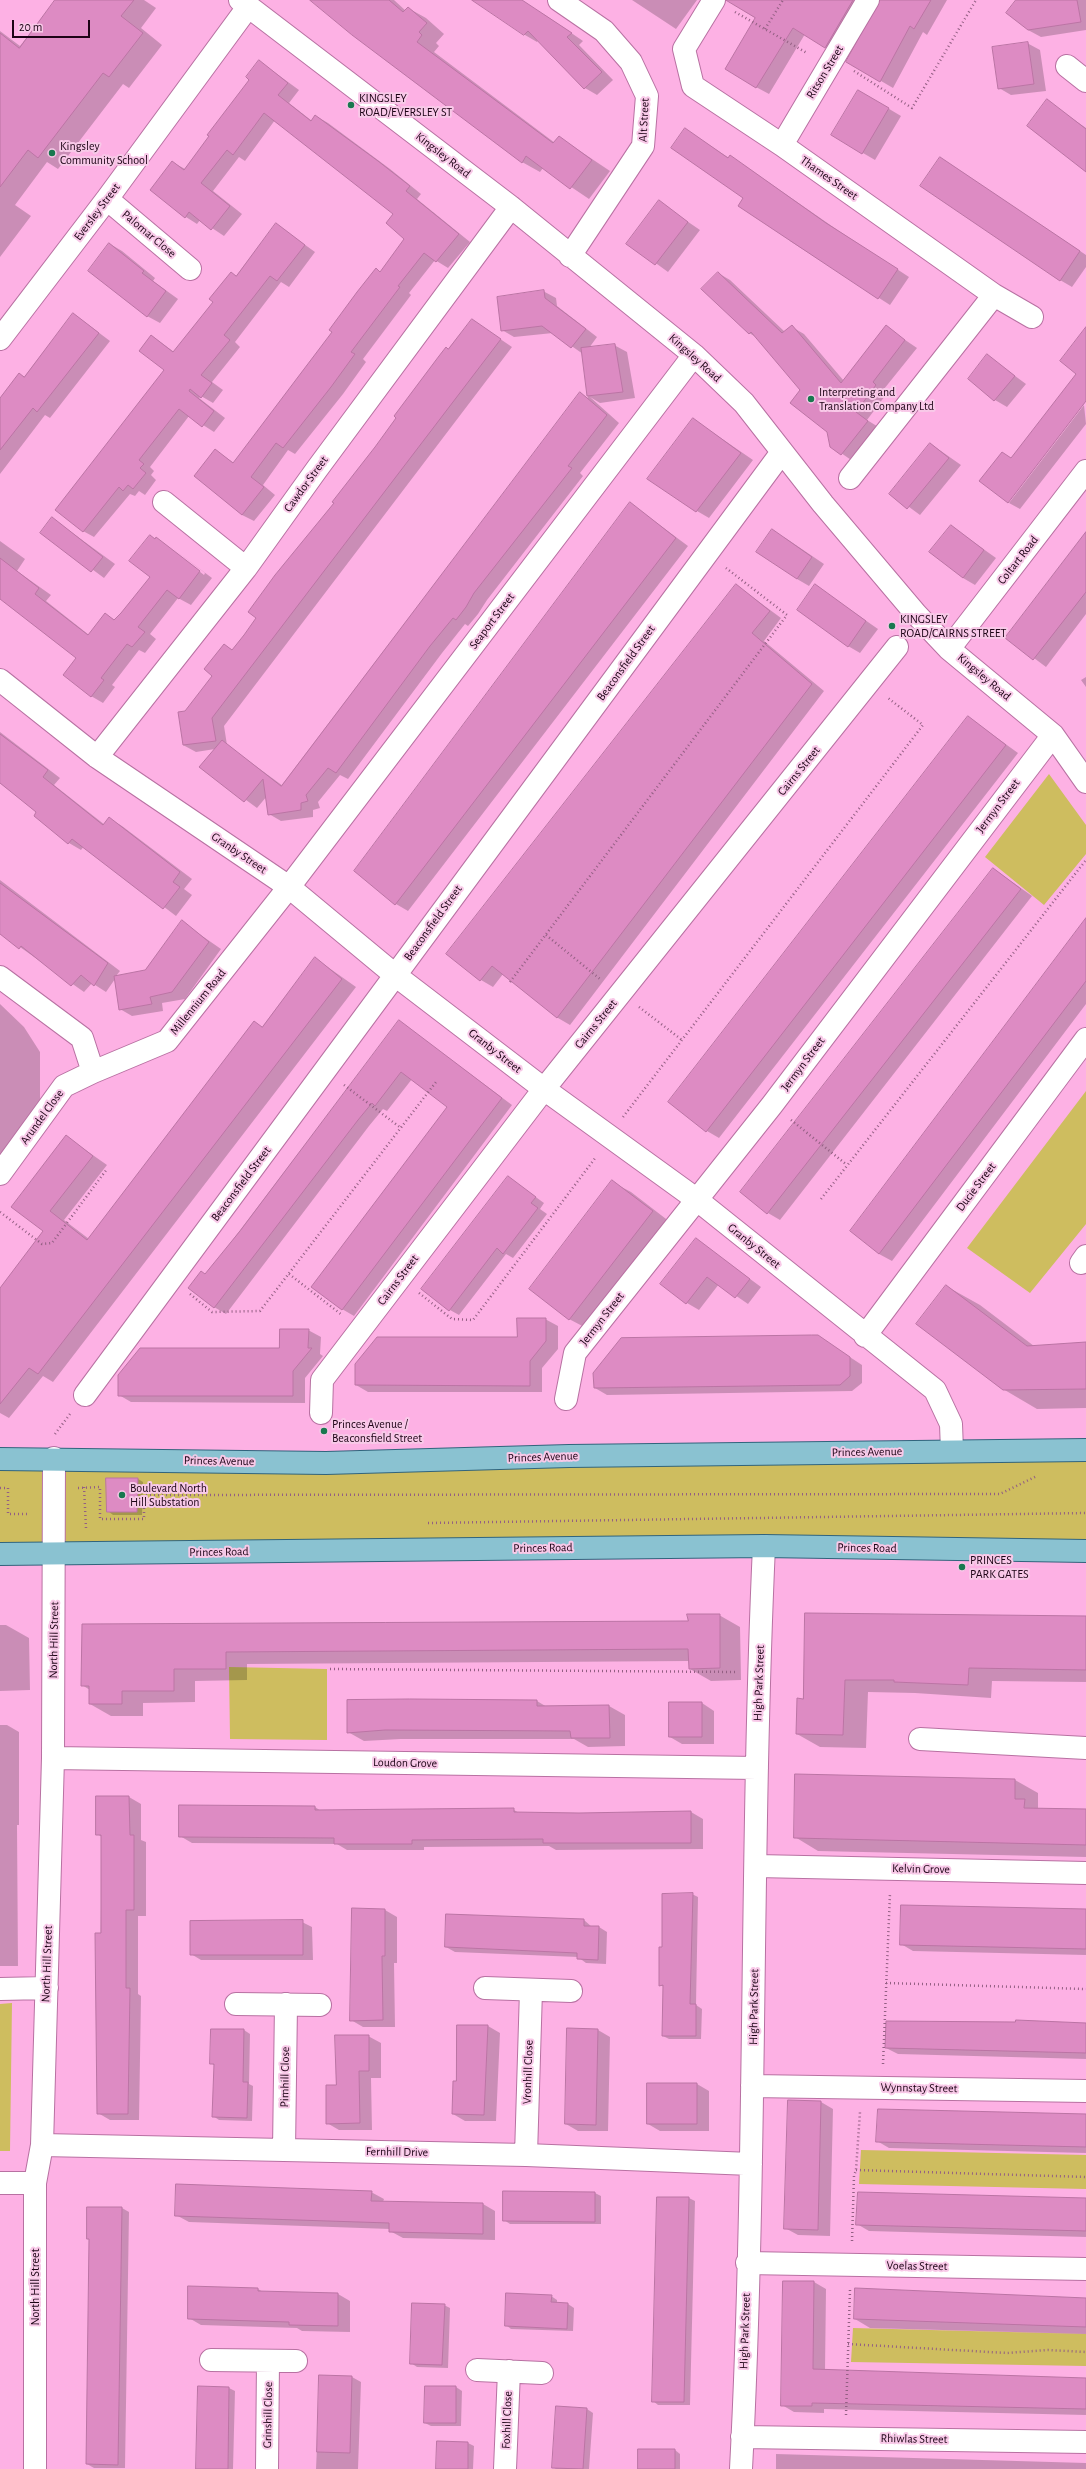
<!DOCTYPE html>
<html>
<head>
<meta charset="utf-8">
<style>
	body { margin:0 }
	#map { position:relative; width:1086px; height:2469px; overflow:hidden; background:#fdb1e4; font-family:"Alegreya Sans",sans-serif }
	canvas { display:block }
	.scale { position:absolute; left:12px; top:20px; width:78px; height:18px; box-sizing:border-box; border:2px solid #1c0315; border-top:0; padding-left:5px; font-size:12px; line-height:14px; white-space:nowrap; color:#1c0315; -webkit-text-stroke:3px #f8c9e8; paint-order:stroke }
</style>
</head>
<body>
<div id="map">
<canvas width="1086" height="2469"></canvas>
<div class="scale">20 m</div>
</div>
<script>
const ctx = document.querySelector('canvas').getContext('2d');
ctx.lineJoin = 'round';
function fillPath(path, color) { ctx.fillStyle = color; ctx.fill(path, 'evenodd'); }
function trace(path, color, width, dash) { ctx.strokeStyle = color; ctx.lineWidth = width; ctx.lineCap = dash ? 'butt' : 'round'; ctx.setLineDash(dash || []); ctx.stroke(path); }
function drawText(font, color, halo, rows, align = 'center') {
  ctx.font = font + ' "Alegreya Sans",sans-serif'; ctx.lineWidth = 4; ctx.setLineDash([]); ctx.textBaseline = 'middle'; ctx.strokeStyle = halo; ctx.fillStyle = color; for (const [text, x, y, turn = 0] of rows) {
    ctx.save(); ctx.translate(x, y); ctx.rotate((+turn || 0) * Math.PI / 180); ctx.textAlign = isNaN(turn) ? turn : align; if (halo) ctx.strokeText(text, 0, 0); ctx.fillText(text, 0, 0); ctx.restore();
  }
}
fillPath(new Path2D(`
	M1049,774L1086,825V854L1044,905L985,857Z
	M1086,1091V1224L1030,1293L967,1248Z
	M1086,1450V1551L0,1554V1459Z
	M229,1667L327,1669V1740L230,1739Z
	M12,2003L10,2151H0V2004Z
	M861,2150L1086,2155V2189L859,2184Z
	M853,2328L1086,2334V2366L851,2362Z`), '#cebd5f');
fillPath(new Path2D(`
	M56,0H144L156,8L141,28L162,45L129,88L123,84L58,169L47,162L15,205L31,216L0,257V31L20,46Z
	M312,0H394L406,11L408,8L426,18L444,34L436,43L439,46L434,52L555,143L559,137L610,171L589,199L543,168L540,172L522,162Z
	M478,0H515L545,15L583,41L579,45L613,80L597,95L585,88L538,40L537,42L525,35L477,2Z
	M632,0H697L676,29Z
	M870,0L838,54L805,34L769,94L756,87V18L727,0Z
	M880,0H947L927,35L923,32L893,88L847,61L880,6Z
	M1018,0H1086V30L1041,37L1028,30Z
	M1027,43L1040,50L1046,91L1011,95L999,88Z
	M259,61L299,90L289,103L312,121L316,116L328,123L390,169L421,194L417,199L470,242L448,268L435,260L409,293L411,295L363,359L366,362L343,394L295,454L288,450L263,485L275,495L254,521L242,515L195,476L215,450L234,463L333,332L376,269L381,273L406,239L394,214L275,120L245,161L239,157L213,191L242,214L224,236L200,220L197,224L186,217L172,162L185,169L251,80Z
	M859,91L901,116L875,160L832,135Z
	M1047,101L1086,128V170Z
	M685,129L729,158L742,164L839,231L909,277L890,305L790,241L791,240Z
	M941,158L1086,255V267L1072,287L1060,280Z
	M659,202L700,230L668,272L628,243Z
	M276,224L315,252L289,287L281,282L235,342L240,347L212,382L223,390L213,403L201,396L199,398L225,418L214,432L189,416L150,467L154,471L151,475L156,480L145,495L139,491L135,496L130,494L94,537L83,531L165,370L152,336L174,352L237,277Z
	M110,244L122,251L155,278L153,281L178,299L160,323L147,316Z
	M718,273L730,280L785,332L792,327L804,334L844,381L886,327L917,348L884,389L888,392L867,420L880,428L854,462L831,446L828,431L801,390L756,337L749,333Z
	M543,291L556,298L557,306L597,337L589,348L614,345L627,352L635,398L600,403L590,397L619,423L580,473L583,476L487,600L478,614L468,626L465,624L442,653L348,779L340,775L318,802L320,808L313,810V817L281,821L269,814L267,796L257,808L201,767L215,749L196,752L183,745L186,712L214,676L224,645L233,650L245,635L335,503L449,350L484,328L512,347L224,726L227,745L283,786L580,393L588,398L583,354L553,333L514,337L502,330Z
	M74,314L110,341L50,418L45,415L0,474V399L19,374L25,377Z
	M988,356L1026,384L1007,407L995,400Z
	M1084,405L1086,424L1020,509L1009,503Z
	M693,419L753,460L709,518L697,511Z
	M931,444L961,465L920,515L890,493Z
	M630,503L688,546L408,911L396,904L355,870Z
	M52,518L115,564L104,578L42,532Z
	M951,526L996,558L975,585L963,578Z
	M1086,532V614L1046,667L1006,637Z
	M784,537L824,564L809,586L797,579Z
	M157,538L204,575L205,573L168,545L212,578L191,605L178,598L150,634L156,639L145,653L139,650L112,685L115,687L103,703L91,696L78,658L0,597V541L25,559L17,571L51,595L46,601L89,635L105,614L115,620L122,614L151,576Z
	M736,585L781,618L764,641L824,691L570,1025L558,1018L503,974L493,987L481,980L448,954Z
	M816,586L878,629L860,653L848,646Z
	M1086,677V687L1081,680Z
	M968,717L1018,753L719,1138L707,1131L669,1102Z
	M0,732L60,778L54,785L105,825L110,819L122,826L192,879L184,889L192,895L176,916L84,846L81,850L69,843L35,816L38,812L0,783Z
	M994,869L1032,896L780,1220L768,1213Z
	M0,880L120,971L116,976L146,971L182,922L221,949L185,999L162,1003L163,1011L132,1016L120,1009L115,979L106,992L92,983L84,992L0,933Z
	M1086,919V1004L892,1261L879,1254Z
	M315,958L356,987L53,1382L43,1376L9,1418L0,1413V1289L44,1231L67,1137L107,1165L64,1220L89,1239L263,1028Z
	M0,1004L24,1027L40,1052V1113L0,1166Z
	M399,1021L512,1105L354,1316L342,1309L449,1107L412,1079L387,1111L383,1109L369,1126L226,1314L214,1307L206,1275Z
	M508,1177L544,1203L540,1209L547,1214L513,1258L506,1254L459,1315L450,1310Z
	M612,1182L631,1192L670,1222L588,1329L569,1319Z
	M696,1239L761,1287L748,1304L719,1284L699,1310L687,1303Z
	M946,1286L980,1305L1034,1346L1086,1343V1408L1037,1409L1003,1389Z
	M545,1319L558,1326V1349L542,1368V1392H368L356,1385L518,1338Z
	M308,1330L321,1337L320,1354L323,1356L305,1378V1403L131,1402L119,1395L280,1349Z
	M830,1344L862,1365V1383L852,1391L607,1395L595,1388Z
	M138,1479L143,1482L142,1515H113L108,1511Z
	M806,1614L1086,1617V1682L992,1681L991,1698L915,1693L868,1692L866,1748L820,1747L797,1734L804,1700Z
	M719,1615L740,1627L741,1680L711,1681L690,1669V1661L247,1664V1680L195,1681V1702L143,1703V1716H111L90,1704V1690L82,1685L83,1625L689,1622Z
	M0,1625H6L29,1638L30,1690L0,1691Z
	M537,1701L547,1707L609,1706L625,1715V1746L588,1747L574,1739H401L364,1741L348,1732Z
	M702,1703L714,1711V1744H682L670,1737Z
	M0,1725H7L19,1732V1825H17L18,1966H0Z
	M796,1775L1015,1780L1038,1793V1808L1040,1809L1086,1810V1857L818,1851L795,1837Z
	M129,1797L141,1804V1840L146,1842V1916H138V1994L141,1996L139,2120H110L98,2113L102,1837L97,1834Z
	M315,1807L321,1811L514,1810L519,1813L579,1814L691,1812L703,1819V1849L556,1850L549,1846L424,1847V1850H347L337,1844L192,1843L180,1836Z
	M692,1894L698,1897L696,2005L702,2009L701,2039H669L663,2036L664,1987L660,1985L663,1948Z
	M353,1909L385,1910L397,1917V1963H394L395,2027H363L351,2020Z
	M1086,1911V1955L913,1951L901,1944Z
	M584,1920L592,1927H599L607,1932L606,1964L586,1963L578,1957L455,1952L446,1947Z
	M302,1922L312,1927L313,1960H201L191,1954Z
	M1086,2023V2059L898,2054L886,2048Z
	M458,2026H488L500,2033L496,2121H465L453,2114L457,2082Z
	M212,2030H244L250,2034L249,2084L253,2086L252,2121L219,2120L213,2116L215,2066L211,2063Z
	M598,2030L610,2037L608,2131H578L566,2124Z
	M368,2036L381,2043V2078H371L372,2130H339L327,2123L337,2086Z
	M697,2084L709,2091V2131H660L648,2124Z
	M789,2101L821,2102L833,2109L830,2236L798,2235L785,2228Z
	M1086,2116V2153L889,2148L877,2141Z
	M371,2192L384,2199L383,2202L483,2204L495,2211V2240L403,2238L390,2231V2229L189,2222L176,2215Z
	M595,2193L601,2196V2224H510L504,2220Z
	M658,2198H689L695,2201L690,2405H658L653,2401Z
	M1086,2199V2237L869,2231L857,2224Z
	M88,2208H122L129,2212L125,2468H94L87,2464L90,2240Z
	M784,2282H814L826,2289L825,2371L1086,2379V2415L824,2409V2413L794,2412L782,2405Z
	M258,2289L263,2292L338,2294L350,2301V2332L302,2331L297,2328L201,2325L189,2318Z
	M856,2289L1086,2299V2334L870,2328L855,2319Z
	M551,2296L557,2300V2304H568L574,2308L573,2331L511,2329L506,2325Z
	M444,2305L450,2308L448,2368L417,2367L411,2363Z
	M320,2376L352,2377L361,2382L358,2469H316Z
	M199,2387L229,2388L235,2391L233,2469H197Z
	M456,2387L462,2391L461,2426H431L425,2423Z
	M587,2409L593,2413L589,2469H556L553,2467Z
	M468,2443L474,2446L473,2469H437Z
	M675,2450L680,2454V2469H639Z
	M776,2454L1086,2463V2469H776Z`), '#0003');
const building = new Path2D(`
	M55,0H134L121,16L143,33L109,77L103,73L38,158L28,150L0,187V33L19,48Z
	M310,0H389L403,12L408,7L427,23L419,32L422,35L417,42L553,143L559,136L592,160L570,189L526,156L522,163L352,35Z
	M472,0H522L572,33L567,37L602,72L584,89L528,31L524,35Z
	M726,0H853L825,48L793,28L756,88L725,69L755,18Z
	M880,0H931L914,29L910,26L880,82L846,62Z
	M1016,0H1077L1081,22L1028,30L1006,13Z
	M1028,42L1034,84L998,89L992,47Z
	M259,60L288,83L278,95L311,121L315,115L378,161L410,186L406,191L459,234L436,262L424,253L398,286L400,287L351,352L355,354L331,387L283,448L276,443L251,477L264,487L242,515L194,476L215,449L233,463L332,332L329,330L357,292L376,268L380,272L404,239L386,223L393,214L264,113L233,155L227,150L201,183L230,206L211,230L189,212L185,218L150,190L172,161L184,170L209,136L207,135L249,80L246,77Z
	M858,90L889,108L862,154L831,135Z
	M1047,99L1086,129V172L1027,126Z
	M685,128L728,158L730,155L826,223L898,269L878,299L738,206L743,198L671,148Z
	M940,157L1080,251L1060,281L920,186Z
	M659,200L688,222L655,265L626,244Z
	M276,223L305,245L277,281L270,276L224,335L230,340L201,375L212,383L201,398L190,389L189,391L214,411L202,427L179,409L139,460L144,464L140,468L146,473L133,489L128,485L123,491L119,487L83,532L55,510L164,370L139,351L151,335L173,352L213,302L209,299L231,272L236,276Z
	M109,243L144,271L142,273L166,291L147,317L88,271Z
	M718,272L782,333L792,325L841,383L886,325L905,340L873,382L876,385L856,412L868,421L841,455L830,447L827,432L790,403L800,390L751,332L749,334L701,289Z
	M544,290L545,298L586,329L571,348L542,326L501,331L497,297Z
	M73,313L99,333L37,412L33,408L0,450V398L19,373L24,377Z
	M472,319L501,339L212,718L216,741L183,745L178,712L185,711L212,676L204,669L224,644L232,650L244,635L256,618L248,612L275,575L334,503L332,502L375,447L396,418L394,416L439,356L446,347L448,349Z
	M1086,327V401L1008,503L979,481L1002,452L1011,458L1076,374L1060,361Z
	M615,344L623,392L587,396L581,348Z
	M987,354L1015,376L994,401L968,379Z
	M580,392L607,415L568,466L572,468L474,593L466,607L456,620L453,618L430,646L336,773L328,768L306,795L308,801L301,803V810L268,815L263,779L244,802L199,767L222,740L281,786Z
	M693,418L741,453L696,512L647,479Z
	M930,443L949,458L907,509L889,494Z
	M630,502L676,538L395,905L354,871Z
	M52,517L103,557L91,572L40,533Z
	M951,525L984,550L963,578L929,552Z
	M772,529L812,557L797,579L756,552Z
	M1086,532V592L1033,660L1005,638Z
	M150,535L155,539L156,537L200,571L179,599L167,590L138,627L145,632L132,647L127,644L101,678L104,680L91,697L63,675L76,658L0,599V558L39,588L35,594L88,635L105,613L114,620L121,613L150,577L129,561Z
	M736,584L770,611L752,633L812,684L557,1018L492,966L480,981L446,954Z
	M815,584L866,621L848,647L797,610Z
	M968,716L1006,745L706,1132L668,1102Z
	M0,734L48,770L43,777L103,825L109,817L180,872L173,882L180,887L163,909L72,839L68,844L34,816L36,812L0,783Z
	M993,868L1021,889L767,1214L740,1192Z
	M0,883L108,963L94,986L81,975L71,986L21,946L19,949L0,934Z
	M1086,918V981L879,1254L850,1231Z
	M182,920L209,942L172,992L150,997L152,1004L119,1010L114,976L145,970Z
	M315,957L342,979L38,1374L29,1368L0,1404V1288L43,1231L11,1207L66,1135L93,1156L50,1211L87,1240L254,1021L262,1027Z
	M399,1020L502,1098L342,1310L311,1287L447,1107L401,1072L375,1106L372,1103L358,1120L214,1308L188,1288L201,1271L205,1274L240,1231Z
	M508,1176L536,1197L531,1203L538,1208L503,1254L497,1248L449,1311L421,1289Z
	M612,1180L653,1211L569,1320L529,1289Z
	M696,1238L750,1279L735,1298L707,1277L686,1304L660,1284Z
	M946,1285L1027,1346L1086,1342V1389L1003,1390L916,1324Z
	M517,1318H546V1341L530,1361V1386L355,1385V1364L377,1337H517Z
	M280,1329H309L308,1348H312L293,1371V1396H118V1375L140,1348H279Z
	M812,1335H818L850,1357V1376L840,1385L594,1388L593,1373L621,1338Z
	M106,1478H138L137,1512H107Z
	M805,1613L1086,1616V1670L969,1668L968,1685L894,1682V1680H845L843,1735L796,1734L797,1698L803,1699Z
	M687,1614H720V1668L689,1669L688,1649L226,1652V1669H174V1691H122V1704H89V1686H81L82,1624L688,1621Z
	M410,1699L537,1700V1706L609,1705L610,1738H571L570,1731L385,1730L347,1733V1700Z
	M669,1702H702V1737H669Z
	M795,1774L1015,1779V1799H1025L1024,1808L1086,1809V1845L794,1838Z
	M96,1796H129L130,1835H134V1910H126V1988H130L128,2114H97L95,1933H101V1835H96Z
	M179,1805L315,1806V1810L514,1808V1812L579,1813L691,1811V1843H543V1839L412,1840V1844H334V1838L179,1837Z
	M693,1893L690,2004H696V2036H662L663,1985L659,1986V1947H662V1894Z
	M901,1905L1086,1909V1949L900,1945Z
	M352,1908L385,1909V1956H382L383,2020L350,2021Z
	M446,1914L584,1919V1926H599L598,1960L577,1959V1953L445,1947Z
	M303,1920V1955H190V1921Z
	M1016,2020L1086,2023V2053L885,2048L886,2021L1015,2022Z
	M457,2025H488L484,2115L452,2114L453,2081H456Z
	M567,2028L598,2029L596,2125L565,2124Z
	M211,2029H244L243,2082H248L247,2118L212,2117L214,2064H210Z
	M335,2035H369V2071H359L360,2123L326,2124V2085H336Z
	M647,2083H697V2124H647Z
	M788,2100L821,2101L818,2230L784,2229Z
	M878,2109L1086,2114V2147L876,2142Z
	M176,2184L372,2191L371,2201L483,2203V2234L389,2232V2223L175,2216Z
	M503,2191L595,2192V2222L503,2221Z
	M858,2192L1086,2198V2231L856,2225Z
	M657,2197H689L684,2402H652Z
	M87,2207H122L118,2465L86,2464L89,2239H87Z
	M783,2281H814L813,2369L1086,2378V2409L812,2403V2406H781Z
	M188,2286L258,2288V2291L338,2293V2326L289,2325V2322L188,2319Z
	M855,2288L1086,2298V2327L854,2319Z
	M506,2293L552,2295L551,2302L568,2303L567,2329L505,2326Z
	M412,2303L445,2304L442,2365L410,2364Z
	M319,2375L352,2376L350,2453L317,2452Z
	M198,2386L229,2387L228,2469H196Z
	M425,2386H456V2423H424Z
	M556,2406L587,2408L583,2469L552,2468Z
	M437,2441L468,2442V2469H436Z
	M638,2449H675V2469H638Z`);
fillPath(building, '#dd8bc3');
trace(building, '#bb74a4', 1);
const minor = new Path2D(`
	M240,0L511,207L694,355L744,403L823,504L916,614L949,649L1053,735L1086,782
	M559,0L604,31L631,62L647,96L643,146L570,256
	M714,0L684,49L693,86L782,145L994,295L1032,317
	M1067,66L1086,81
	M782,145L868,0
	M107,199L190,269
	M0,339L107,199L248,7
	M850,478L994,295
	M164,502L246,568
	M949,649L1086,471
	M0,680L97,757L289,887L395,975L544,1089L696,1199L935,1390L951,1424L952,1451
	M97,757L246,568L317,469L511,207
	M0,977L82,1038L93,1072L167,1041L289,887L694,355
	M0,1174L64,1086L93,1072
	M1081,1263L1086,1256
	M865,1336L1086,1039
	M85,1395L782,452
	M566,1399L575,1353L772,1105L1053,735
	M321,1413L322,1380L544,1089L897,647
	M920,1739L1086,1748
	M53,1758L757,1768
	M757,1866L1086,1873
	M485,1988L571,1991
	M0,1989L47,1988
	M236,2004L320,2005
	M752,2086L1086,2091
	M42,2145L526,2155L751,2164
	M284,2150L286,2004
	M526,2155L531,1990
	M0,2183H35
	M747,2263L1086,2269
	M211,2360L296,2361
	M477,2370L542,2373
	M742,2437L1086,2442
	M35,2469V2183L42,2145L53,1758L54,1458
	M267,2469L268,2361
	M505,2469L509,2371
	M741,2469C757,2162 750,1853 764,1546`);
const major = new Path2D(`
	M0,1459L326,1463L569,1456L1086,1450
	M0,1554L764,1546L1086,1551`);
trace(minor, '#b871a2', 24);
trace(major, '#31647c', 24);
trace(new Path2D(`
	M735,12L807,53
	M765,29L783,0
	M854,71L912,108L976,0
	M546,935L600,979
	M510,982L787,615L726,568
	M639,1007L682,1040
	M344,1085L401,1128
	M623,1117L923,725L888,698
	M791,1120L847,1165
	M821,1199L1086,860
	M0,1212L42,1244L52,1243L107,1169
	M289,1274L342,1315
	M419,1293L452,1319L473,1320L596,1157
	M190,1294L212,1312L260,1311L436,1082
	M55,1434L70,1414
	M84,1487L86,1528
	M0,1488H8V1514H30
	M78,1488L100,1487V1519H144V1495L1000,1494L1037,1476
	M428,1523L1086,1513
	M330,1669L736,1672
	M886,1983L1086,1989
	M883,2064L890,1893
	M856,2170L1086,2177
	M852,2241L854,2176L856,2170L860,2112
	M848,2344L1007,2353L1048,2350L1086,2352
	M846,2415L850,2290`), '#935f83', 2.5, [1, 3]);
trace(minor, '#fff', 22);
trace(major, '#8ac2d1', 22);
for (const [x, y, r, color] of [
	[351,105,4,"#18784f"],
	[52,153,4,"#18784f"],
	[811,399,4,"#18784f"],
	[892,626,4,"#18784f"],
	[324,1431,4,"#18784f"],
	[122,1495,4,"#18784f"],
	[962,1567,4,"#18784f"]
]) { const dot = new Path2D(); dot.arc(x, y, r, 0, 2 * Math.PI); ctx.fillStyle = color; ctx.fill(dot); trace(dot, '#f8c9e8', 1.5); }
drawText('12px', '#1c0315', '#f8c9e8', [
	["Ritson Street",825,72,-59],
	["Alt Street",644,120,-87],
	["Kingsley Road",443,155,38],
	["Thames Street",829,178,35],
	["Eversley Street",97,212,-53],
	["Palomar Close",149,234,40],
	["Kingsley Road",695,358,42],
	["Cawdor Street",306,484,-54],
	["Coltart Road",1018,560,-52],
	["Seaport Street",492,621,-53],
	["Beaconsfield Street",626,663,-54],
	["Kingsley Road",984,677,40],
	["Cairns Street",799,771,-51],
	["Jermyn Street",998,806,-53],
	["Granby Street",239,853,34],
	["Beaconsfield Street",433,923,-54],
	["Millennium Road",198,1002,-51],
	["Cairns Street",596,1024,-51],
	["Granby Street",495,1051,38],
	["Jermyn Street",803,1064,-53],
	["Arundel Close",42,1117,-54],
	["Beaconsfield Street",241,1184,-53],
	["Ducie Street",976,1187,-53],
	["Granby Street",754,1246,39],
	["Cairns Street",398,1280,-53],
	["Jermyn Street",602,1319,-52],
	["Princes Avenue",867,1452,-1],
	["Princes Avenue",543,1457,-2],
	["Princes Avenue",219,1461,1],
	["Princes Road",543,1548,-1],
	["Princes Road",867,1548,1],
	["Princes Road",219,1552,-1],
	["North Hill Street",54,1640,-89],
	["High Park Street",759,1683,-88],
	["Loudon Grove",405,1763,1],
	["Kelvin Grove",921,1869,1],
	["North Hill Street",47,1964,-88],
	["High Park Street",754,2007,-89],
	["Vronhill Close",528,2072,-88],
	["Pimhill Close",285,2077,-89],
	["Wynnstay Street",919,2088,1],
	["Fernhill Drive",397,2152,1],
	["Voelas Street",917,2266,1],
	["North Hill Street",35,2287,-90],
	["High Park Street",745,2331,-88],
	["Grinshill Close",268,2415,-89],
	["Foxhill Close",507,2420,-88],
	["Rhiwlas Street",914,2439,1]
]);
drawText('12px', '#1c0315', '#f8c9e8', [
	["KINGSLEY",359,98],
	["ROAD/EVERSLEY ST",359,112],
	["Kingsley",60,146],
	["Community School",60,160],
	["Interpreting and",819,392],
	["Translation Company Ltd",819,406],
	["KINGSLEY",900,619],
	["ROAD/CAIRNS STREET",900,633],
	["Princes Avenue /",332,1424],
	["Beaconsfield Street",332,1438],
	["Boulevard North",130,1488],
	["Hill Substation",130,1502],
	["PRINCES",970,1560],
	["PARK GATES",970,1574]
], 'left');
</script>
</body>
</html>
